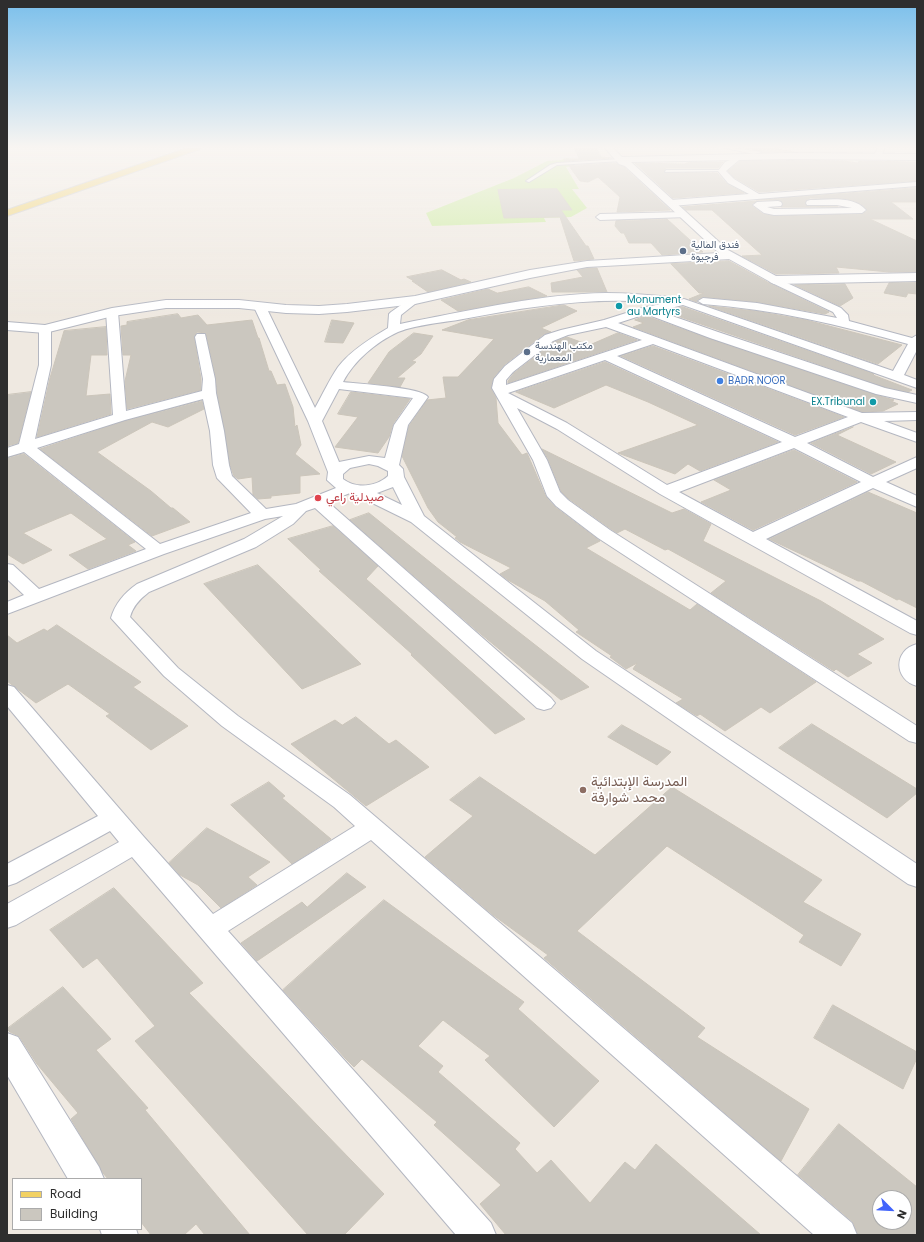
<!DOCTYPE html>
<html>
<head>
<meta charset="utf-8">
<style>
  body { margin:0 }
  #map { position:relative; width:924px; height:1242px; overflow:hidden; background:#efe9e1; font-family:Poppins,sans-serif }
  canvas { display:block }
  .frame { position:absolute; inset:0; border:8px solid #2e2e2e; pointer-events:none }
  .legend { position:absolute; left:12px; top:1178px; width:130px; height:52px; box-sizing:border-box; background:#fff; border:1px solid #ababab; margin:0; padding:5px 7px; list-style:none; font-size:12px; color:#2e2e2e }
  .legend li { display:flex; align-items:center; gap:8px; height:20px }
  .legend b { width:20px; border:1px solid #ababab }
  .north { position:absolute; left:872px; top:1190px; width:40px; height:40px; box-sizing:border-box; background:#fff; border:1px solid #ababab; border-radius:50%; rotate:114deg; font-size:11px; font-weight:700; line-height:16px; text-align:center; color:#2e2e2e }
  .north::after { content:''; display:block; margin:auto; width:14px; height:18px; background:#4264fb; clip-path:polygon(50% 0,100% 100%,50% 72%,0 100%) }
</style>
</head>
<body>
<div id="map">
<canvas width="924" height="1242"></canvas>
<div class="frame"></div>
<ul class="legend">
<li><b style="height:5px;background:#f2d163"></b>Road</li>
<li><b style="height:11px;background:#cbc7bf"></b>Building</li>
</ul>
<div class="north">N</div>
</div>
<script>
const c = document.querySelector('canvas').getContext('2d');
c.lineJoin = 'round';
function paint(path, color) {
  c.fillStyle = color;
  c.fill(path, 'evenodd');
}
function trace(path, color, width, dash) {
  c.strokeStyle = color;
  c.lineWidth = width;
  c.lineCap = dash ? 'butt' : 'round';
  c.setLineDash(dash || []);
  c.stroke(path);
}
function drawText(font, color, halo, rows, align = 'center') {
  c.font = font + ' Poppins,Vazirmatn,sans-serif';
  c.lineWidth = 3.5;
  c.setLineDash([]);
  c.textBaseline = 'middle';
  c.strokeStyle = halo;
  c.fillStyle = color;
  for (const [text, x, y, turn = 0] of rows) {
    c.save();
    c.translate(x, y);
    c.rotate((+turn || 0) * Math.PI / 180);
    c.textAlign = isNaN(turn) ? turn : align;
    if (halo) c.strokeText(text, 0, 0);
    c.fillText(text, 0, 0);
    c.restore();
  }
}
const pitch = new Path2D(`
  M569,158l1,4 5,4 -9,1 13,22h-7l15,19 -16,9 -27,1 2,4 -114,4 -6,-13 88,-35 33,-17 15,-1 1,-1z`);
const building = new Path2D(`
  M574,147h22l5,10 11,1 -47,3 -1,-2h15z
  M751,147h16l27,5h-31l-1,-1 -17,-3z
  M790,160l54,1 14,2 1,-2 58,1v19l-158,11 -24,-14 -7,-7 12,-10z
  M690,162h33l-5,6h-52l-2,4 53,1 10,11 17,9 -71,5 -38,-35 49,1z
  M616,163l8,4 46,43 -53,2 3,-15 -22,-20 -10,5 -8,-1 -11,-15z
  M917,188v14h-26l22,17h-43l47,22v31h-28l-53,-5 3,6 -63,1 -34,-18 20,-1 -50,-45h-26l-4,-3 75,-6 -5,3v2l11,8 11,2 88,-2 5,-3v-2l-6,-5 -14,-5 -37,-1 -5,4 2,4 31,1h-57l2,-4 -5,-3h-21z
  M557,189l15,21h-11l25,36h2l6,13 -20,2 -14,-44 -56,1 -6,-28z
  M667,219l36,33 -41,3 -11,-12h-22l-5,-10h-3l-6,-7 1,-5z
  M729,261l40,22 60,29 -4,2 -68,-12 -54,-5 -6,3v2l-8,-3 15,-6h-5l-28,-29z
  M587,268h10l10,24h-55l-1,-9 32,-6 -6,-7z
  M442,270l19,10 3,-1 7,3 -43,10 -16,-11h2l-7,-4z
  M917,282v12l-9,-1 -2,4 -22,-4 5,-10z
  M845,284l8,14 -13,8 -45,-21z
  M529,287l18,9 -89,15 -17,-11 47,-11 9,4z
  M564,305l13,6 -36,17 10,4 -7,2 -40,31 -11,13 -2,10 5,10 2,25 24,32 5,-2 19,44 9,10 45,34 -14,7 104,62 7,-6 119,78 -46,31 -9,-6 -36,24 -25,-17 -3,2 -21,-13 7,-4 -50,-30 4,-6 -11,6 -16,-12 2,-1 -36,-24 3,-2 -34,-29 -37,-21 -8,-6 11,-6 -51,-26 -5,-4 2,-1 -19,-15 -10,-14 -26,-52 7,-30 18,-26 19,-2 -3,-21h15l36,-38 -52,-9 26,-10z
  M709,306l46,5 51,9 96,25 -24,19z
  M683,307l191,67 -1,1 39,15 -4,2 -23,-5 -222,-76z
  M178,314l3,4 17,-3 9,10 45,-5 6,18h1l10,33h2l6,14 8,-1 8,23 2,20 2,-2 4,20 -6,9 25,20 -20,2v17l-29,3v2l-13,1 -5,-4 -1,-18 -14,2 -4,-3 -4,-11 -13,-72 -1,-14 -10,-46 -9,-1 -3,5 7,42v11l-74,19 -2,-28 6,-26h-8l-2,-29 6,-1v-3z
  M646,316l64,23 166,56 18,5 -3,1 7,3 -15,7 -21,1 -229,-85 11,-4 -9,-3z
  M332,320l22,3 -11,20 -18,-1z
  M106,327l1,28h-16l-5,41 24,-2 1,20 -74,23 13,-59 14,-47z
  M414,333l19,3 -12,18 -9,7 4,1 -19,16h8l-5,9 -32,-4 21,-31z
  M618,333l19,7 -129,43v-2l6,-8 40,-31 13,-5 22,8z
  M653,346l191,71 -49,18 -174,-79z
  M605,362l173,80 -78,29 -12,-7 -13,10 -57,-21 80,-28 -50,-23 -42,-17 -52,23 -38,-16z
  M31,392l-13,51 -11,3v-51z
  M351,392l59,7 -17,25 -4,13 -11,16 -43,-6 23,-30 -20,-3z
  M202,401l2,8 -36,18 -16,-5 -55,30 54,39 20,17h2l17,14 -38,14 -112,-87 85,-28z
  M853,427l-16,8 59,27 -25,12 -60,-31z
  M542,449l130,64 12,-4 27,15 -8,17 118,60 63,38 -27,15 15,9 -24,14 -12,-8 -2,2 -123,-78 15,-12 -58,-32 -3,1 -40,-21 -8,4 -6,-4 -42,-30 -8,-8 -13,-32z
  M794,450l63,32 -104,48 -52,-28 30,-12 -17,-10z
  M24,454l111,88 -7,3 8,6 -48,18 -19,-14 38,-16 -36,-26 -48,20 29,17 -29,14 -16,-10v-96z
  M868,492l49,21v95l-18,-9 -2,1 -36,-19h-3l-89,-42z
  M369,513l87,70 133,104 -28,13 -85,-70 -126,-110z
  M333,526l45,40 -12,13 159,140 -30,15 -84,-79 1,-1 -93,-83 2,-1 -33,-31z
  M258,565l103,99 -59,25 -98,-105z
  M57,625l84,57 -8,5 55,39 -37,24 -45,-34 4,-2 -42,-30 -32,19 -29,-22v-46l10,8 27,-14 3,2z
  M356,717l33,27 7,-4 33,27 -63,39 -75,-62 44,-24 7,5z
  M812,724l105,65v4l-30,25 -108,-70z
  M622,725l49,27 -14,13 -49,-28z
  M480,777l115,78 77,-68 150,93 -19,22 58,32 -20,32 -42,-24 5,-7 -137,-89 -90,85 128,97 -8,9 112,72 -28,52 -237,-203 4,-3 -55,-40 -68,-58 48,-41 -23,-16z
  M269,782l16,14 -3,2 49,41 -39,25 -61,-59z
  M207,828l63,34 -22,15 9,8 -36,23 -23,-23 -18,-10 -11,-12z
  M347,873l19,14 -109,74 -16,-18 61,-41 5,5z
  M114,888l89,95 -14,10 195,201 -40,41h-36l-173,-194 20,-15 -58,-68 -14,10 -33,-38z
  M384,900l140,102 -6,7 81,72 -45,46 -69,-67 5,-4 -47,-36 -25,26 25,20 -5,6 82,71 -5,6 22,24 14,-13 39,43 35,-41 10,8 21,-26 105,91h-255l-26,-31 21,-19 -67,-60 3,-3 -75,-63 -8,8 -9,-9 -62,-68z
  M63,987l48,52 -15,11 52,58 -3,2 105,125h-45l-9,-11 -12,11h-33l-10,-13v-43h-33l-5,-6 -32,-54 7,-6 -41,-49 -18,-28 -9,-4 -3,-3z
  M833,1005l84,47v6l-14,31 -89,-51z
  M839,1124l78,63v48h-59l-5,-13 -55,-47zM880,1198h24v24h-24z`);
const lane = new Path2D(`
  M720,147h6l36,5 -8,2z
  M621,159l1,2 -65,4 -28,17 -3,-1 24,-16 7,-2z
  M666,170h56l2,1 -59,1z`);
const street = new Path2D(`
  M878,147h7l-4,10 -4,2 -4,-2z
  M735,158l4,2 -13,11 8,8 25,15 158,-12v4l-246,20 -4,-3 4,-3 78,-6 -21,-11 -10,-12 7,-9z
  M810,200c18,0 43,-5 56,10l-4,3 -88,2 -10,-2 -11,-8 4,-3 21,-1 3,1 1,2 -1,2 -14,1 7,2 78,-1 -15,-3h-30l-1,-2 1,-2z
  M684,212l4,3 -1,2 -87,3 -4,-3 4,-3z
  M774,277l67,31 7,7 1,6 63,17 5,-3v15l-13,25 13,5v8l-234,-83 -25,6 60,21 167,56 32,7v8l-41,-9 -166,-56 -64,-24 -28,9 244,90 55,-1v8l-33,1 33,12v9l-56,-20 -54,21 66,34 44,-20v11l-31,14 31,14v11l-44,-19 -107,51 151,82v14l-7,-2 -250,-139 -103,-65 -40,-21 30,52 13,32 8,8 42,30 307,196v17l-8,-2 -311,-203 -42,-32 -9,-10 -14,-36 -41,-72 2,-9 11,-13 40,-31 16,-5 43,-10 38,-12 23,-5c-69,-7 -135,3 -202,16 -21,4 -45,5 -65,13 -22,10 -44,29 -55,50 15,2 78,5 85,15l-20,28 -9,40 4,4 1,8 20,39 172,135 321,213v23l-9,-3 -326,-225 -171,-137 -57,-28 -4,-1 -22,9 223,196 4,5 -4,5 -7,2 -7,-2 -222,-200 -9,3 -13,13 -37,23 -107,45c-9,7 -16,14 -19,25l48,51 60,48 112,79 502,428 5,12h-43l-443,-395 -143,91 263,292 5,12h-40l-324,-378 -116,68 -9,3v-24l112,-62 -9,-11 -94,52 -9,3v-22l91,-48 -91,-110v-21l7,2 130,150 69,77 142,-88 -21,-19 -112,-81 -58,-50 -53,-58c4,-14 13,-25 26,-34l107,-45 39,-23 -18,3 -101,35 -157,60v-12l17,-7 -17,-16v-15l6,1 26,24 107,-40 -122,-97 -17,5v-9l12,-4 20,-79v-36l2,-2h8l2,2v36l-16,74 78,-24 -7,-103 2,-2h8l2,2 8,99 76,-20 1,-12 -8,-42 2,-3h8l10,45 1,14 8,38 5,34 3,11 34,33 30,-5 40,-16 -9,-8 1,-8 -20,-51 -54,-114 2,-2h8l2,2 49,101c8,-14 14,-28 23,-41 12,-16 33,-29 50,-39l1,-14 2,-2 20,-14 4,-1 5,3 -19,15 -1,9 14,-3c63,-12 128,-27 192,-28 22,0 43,2 64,4l4,1 1,3 9,-2 209,72 15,-27c-68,-19 -135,-35 -205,-40l-5,-3 5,-3 54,5 80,15 -4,-6 -63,-30 -1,-2zM606,327l36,13 -136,45v-5l7,-8 40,-31 15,-6zM653,344l195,73 -53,20 -178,-81zM605,360l177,82 -115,43 -100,-62 -59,-30zM339,389l74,9 -19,27 -9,33 -16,-2 -30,6 -17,-41zM203,399l7,32 3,34 4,13 34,35 -91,31 -123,-96 88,-28zM794,448l67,34 -108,50 -74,-40zM369,464l9,2 10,5v5c-12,11 -32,13 -45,3v-5l7,-6zM393,487l9,18 -25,-12z
  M917,644v42c-23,-6 -24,-36 0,-42z
  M7,1033l11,4 81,130 5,12h-36l-61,-104z
  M100,1229h36l2,6h-36z`);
const secondary = new Path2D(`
  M604,147h8l10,10 168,-4 127,1v6l-127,-1 -159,3 97,88 48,26 141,-3v8l-143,3 -45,-25 -142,8 -57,11 -115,26 -68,8 -28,2 -33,-1 -47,-5h-73l-53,8 -68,17 -38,-3v-8l38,3 67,-17 54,-8h73l47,5 33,1 28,-2 68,-8 115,-26 57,-9 132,-8 -94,-87 -6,-2z`);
const primary = new Path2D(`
  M190,147h11l-1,2 -193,67v-6z`);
const markers = [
  [683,251,4,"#5c6f8a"],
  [619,306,4,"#0f9aa8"],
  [527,352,4,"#5c6f8a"],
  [720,381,4,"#3f7fe0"],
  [873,402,4,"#0f9aa8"],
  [318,498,4,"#e0444e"],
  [583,790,4,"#8d6e63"]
];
const farServicenames = [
  ["فندق المالية",691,245],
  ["فرجيوة",691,257],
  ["مكتب الهندسة",535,346],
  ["المعمارية",535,358]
];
const farCulturenames = [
  ["Monument",627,300],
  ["au Martyrs",627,312],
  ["EX.Tribunal",865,402,"right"]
];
const farShopnames = [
  ["BADR NOOR",728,381]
];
const healthNames = [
  ["صيدلية راعي",326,498]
];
const nearEducationnames = [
  ["المدرسة الإبتدائية",591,782],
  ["محمد شوارفة",591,798]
];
paint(pitch, '#c9ec9a');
paint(building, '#cbc7bf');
trace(building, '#cbc5ba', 1);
trace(lane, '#b4b7c1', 2);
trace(street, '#b4b7c1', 2);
trace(secondary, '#b4b7c1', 2);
trace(primary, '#c9c9c9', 2);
paint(lane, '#fff');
paint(street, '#fff');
paint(secondary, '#fff');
paint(primary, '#f2d163');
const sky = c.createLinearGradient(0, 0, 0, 320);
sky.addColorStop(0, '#7abfeb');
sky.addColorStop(0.46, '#f8f5f2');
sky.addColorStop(1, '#f8f5f200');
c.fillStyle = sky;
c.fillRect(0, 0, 924, 320);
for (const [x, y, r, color] of markers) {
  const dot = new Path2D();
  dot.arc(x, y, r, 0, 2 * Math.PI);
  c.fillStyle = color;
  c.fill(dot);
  trace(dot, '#fff', 1.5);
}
drawText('10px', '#4e5e75', '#fff', farServicenames, 'left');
drawText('10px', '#0d838f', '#fff', farCulturenames, 'left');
drawText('10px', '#366cbe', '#fff', farShopnames, 'left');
drawText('12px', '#be3a42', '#fff', healthNames, 'left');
drawText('14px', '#785e54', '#fff', nearEducationnames, 'left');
</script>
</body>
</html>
